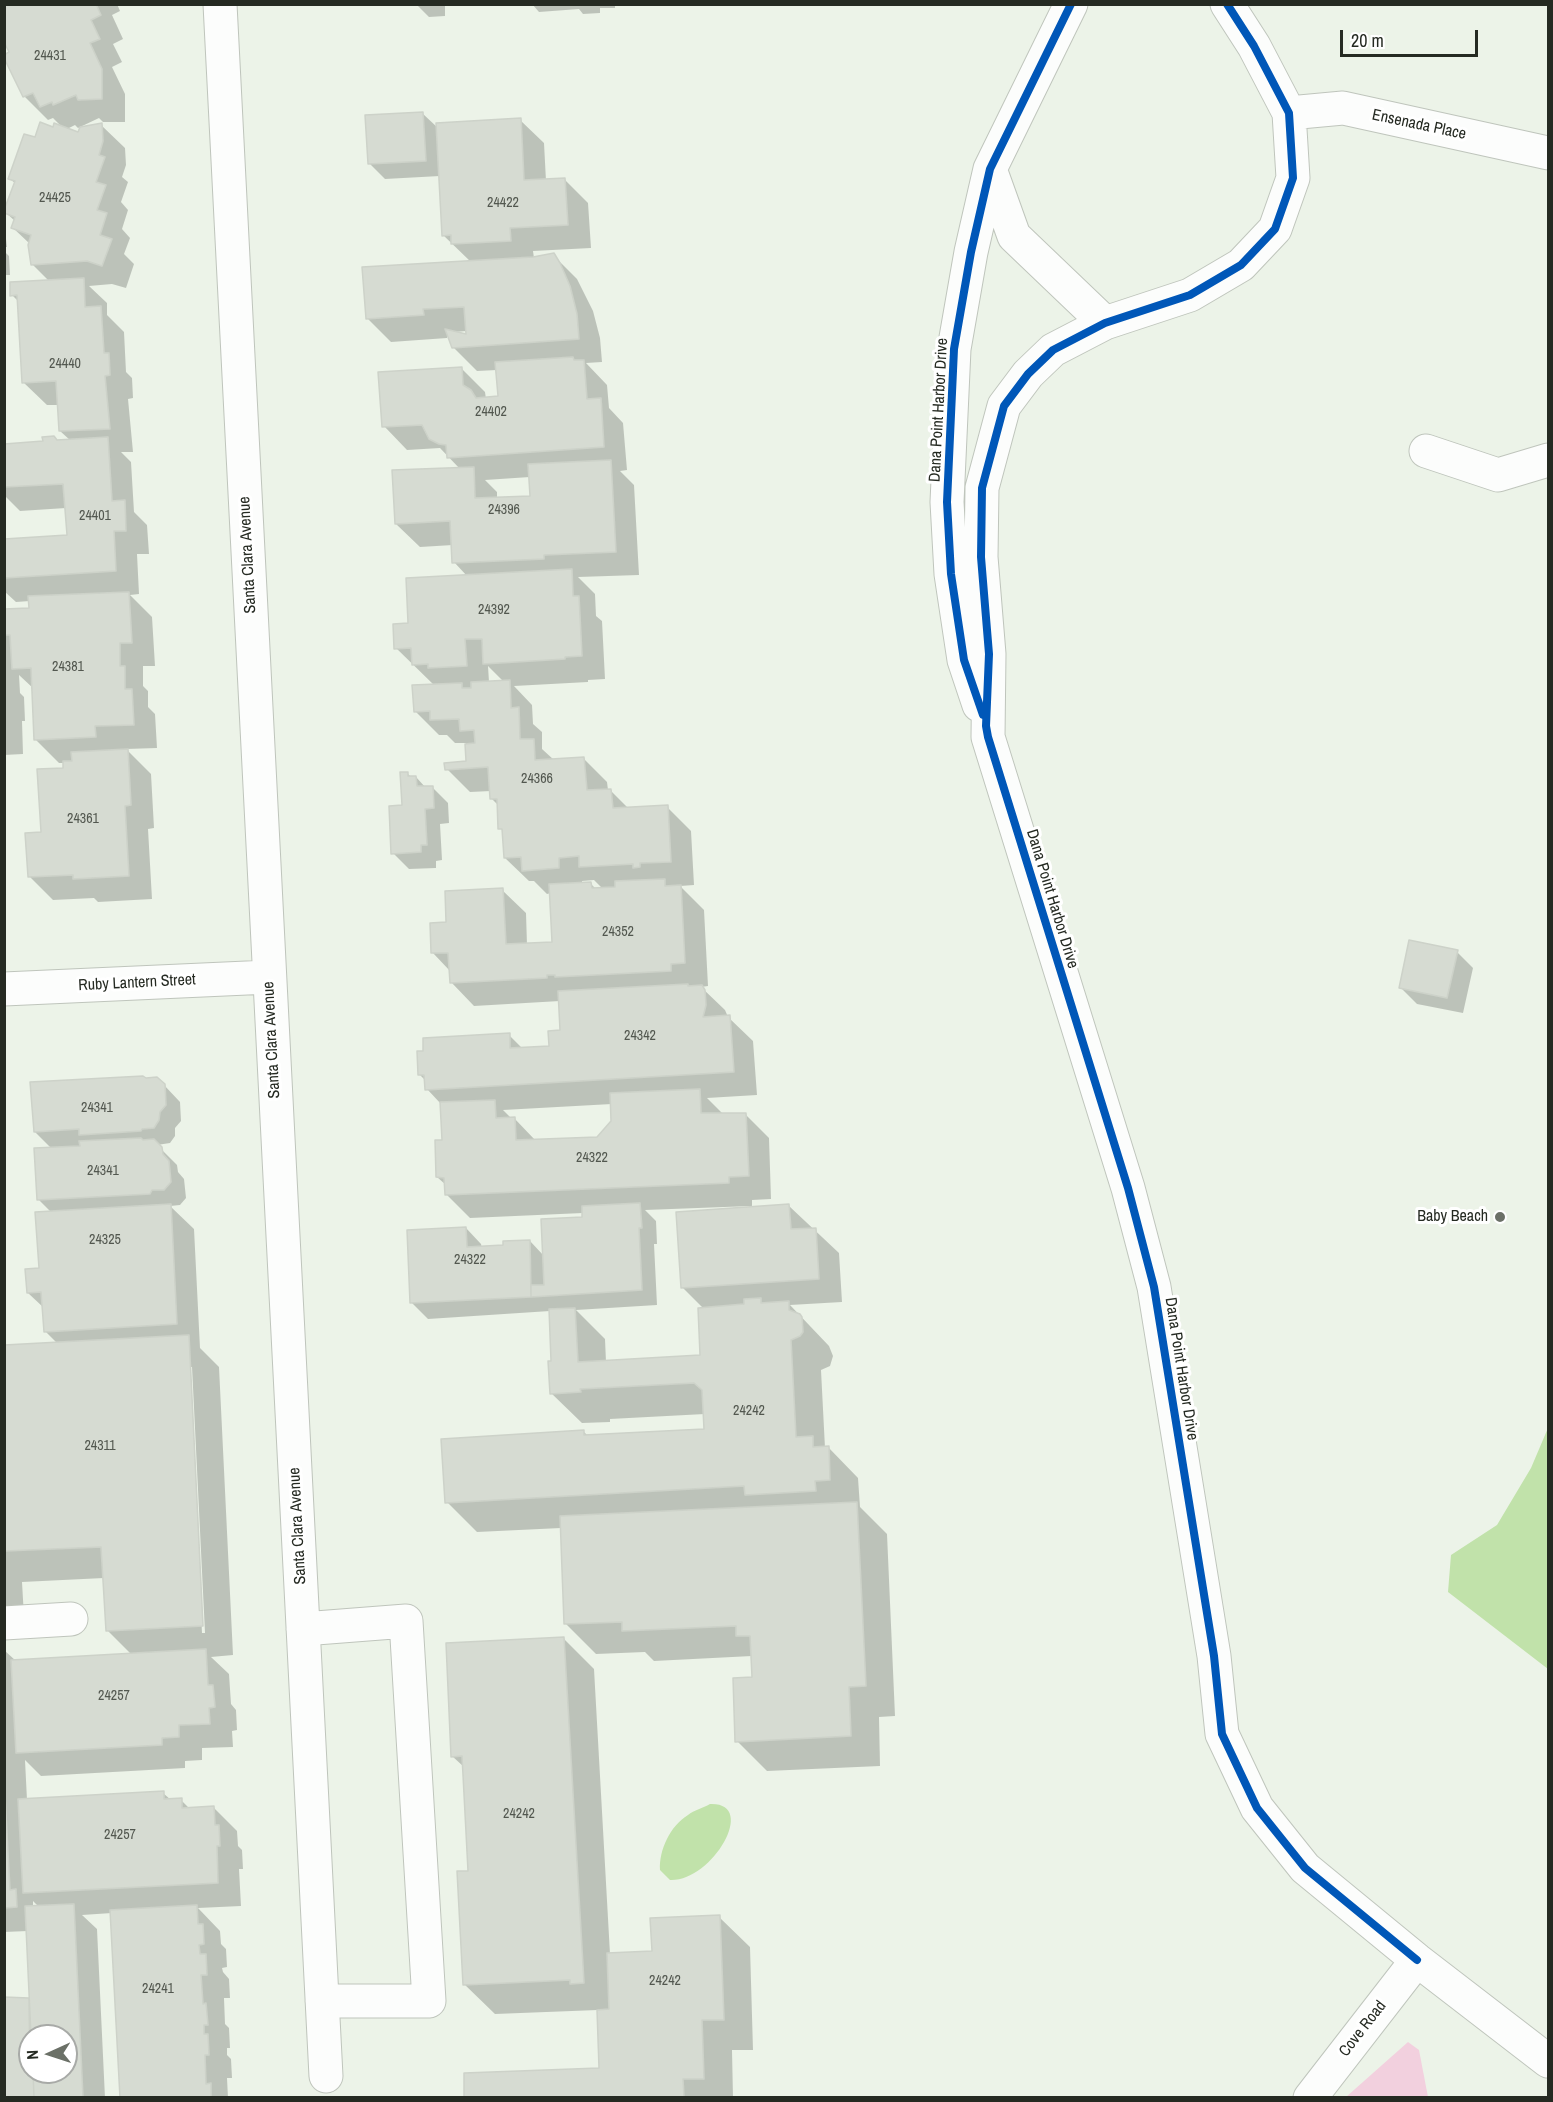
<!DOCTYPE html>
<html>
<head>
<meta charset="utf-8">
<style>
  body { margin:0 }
  #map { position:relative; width:1553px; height:2102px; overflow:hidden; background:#ecf3e8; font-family:"Archivo Narrow",sans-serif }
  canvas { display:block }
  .frame { position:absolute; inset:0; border:6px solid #252a22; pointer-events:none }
  .north { position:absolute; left:18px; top:2024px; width:60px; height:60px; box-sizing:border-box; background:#fff; border:2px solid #a8aaa7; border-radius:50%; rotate:267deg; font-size:16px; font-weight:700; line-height:24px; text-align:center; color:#252a22 }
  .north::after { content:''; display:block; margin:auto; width:21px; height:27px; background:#6b7067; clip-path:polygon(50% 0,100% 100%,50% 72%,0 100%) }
  .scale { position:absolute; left:1340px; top:30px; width:138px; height:27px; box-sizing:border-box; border:3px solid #252a22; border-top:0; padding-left:8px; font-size:18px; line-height:21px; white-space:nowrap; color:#252a22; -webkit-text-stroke:4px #fff; paint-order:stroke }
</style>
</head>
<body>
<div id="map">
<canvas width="1553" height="2102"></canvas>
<div class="frame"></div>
<div class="north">N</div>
<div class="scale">20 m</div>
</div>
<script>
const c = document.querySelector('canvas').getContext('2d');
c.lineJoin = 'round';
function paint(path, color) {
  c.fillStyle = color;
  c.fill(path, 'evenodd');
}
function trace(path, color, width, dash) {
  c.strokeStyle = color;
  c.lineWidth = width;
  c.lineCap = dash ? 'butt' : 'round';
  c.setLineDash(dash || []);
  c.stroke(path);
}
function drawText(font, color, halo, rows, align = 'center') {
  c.font = font + ' "Archivo Narrow",sans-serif';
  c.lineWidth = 6;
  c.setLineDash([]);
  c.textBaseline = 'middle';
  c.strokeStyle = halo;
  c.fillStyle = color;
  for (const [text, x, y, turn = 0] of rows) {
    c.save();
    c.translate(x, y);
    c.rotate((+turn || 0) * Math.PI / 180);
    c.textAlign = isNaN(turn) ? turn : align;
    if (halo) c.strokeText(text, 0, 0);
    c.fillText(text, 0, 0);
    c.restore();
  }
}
const green = new Path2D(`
  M1408,2042l11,8 9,47h-82z`);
const water = new Path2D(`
  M1548,1428v241l-100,-77 3,-37 46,-30 34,-57z
  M710,1804c49,-2 2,78 -40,76l-10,-10c-1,-20 10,-44 28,-55 6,-5 15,-7 22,-11z`);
const shadow = new Path2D(`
  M4,4h113l3,7 -8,4 11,24 -10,5 9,18 -10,5 13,27v28h-22l-4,-4 -21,10 -3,-3 -8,4 12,5 22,-9 24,23 1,17 -4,12 6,5 -7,20 7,8 -6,19 8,9 -6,16 10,10 -8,24 -14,-4 -23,2 18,17v12l17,17 2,40 6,6 1,20 -5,1 5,53h-12l10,10 3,50 13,13 2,29h-12l2,40 -9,1 22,22 3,49h-12v20l5,5v16l7,7 2,34 -31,1 25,25 3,54 -6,1 4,70 -54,3 -4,-4 -41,2 -24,-24 36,-107v-6h-6l-23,-23 -2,-51 -15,-14 1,18 4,4 1,24h-3l1,33 -19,1v-144l27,-1 -1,-9 -14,1 -12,-11v-51l64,-4 -2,-28 -46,3 -16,-16v-49l67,-5 -11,-10 -1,-26h-12l-24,-23 -4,-80 -7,-7 37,-14 -17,-17 -2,-20 -18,-17 3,-6 -10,-9 11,-28 -6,-5 26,-40 18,-11h9l-10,-10 -5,2 -24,-24 -13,-43z
  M416,4h29v12l-16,1z
  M532,4h83v4h-15v5l-17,1 -4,-5 -40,3z
  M422,113l16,15 82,-8 24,23 2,38 19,-1 23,23 3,45 -58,3 1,7 19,-3 24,24 16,32 7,27 2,24 -16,1 21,22 2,23 14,15 4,47 -7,1 14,14 5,90 -61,2 17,17 1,22 6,5 3,58 -17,1v2l-74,4 18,19 1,19 9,8v17l12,11 30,-1 23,23 1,8h2l19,19 38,-2 24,24 3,54 -14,1 24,24 4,76 -7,1 24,23 3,7 25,24 4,54 -50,3 16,16h22l24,24 2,61 -19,1v8l37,-2 50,47 3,49 -52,3 39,41 4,10 -3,10 -9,4 4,78 3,-1 30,31 2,29 27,27 8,182 -16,1 1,49 -113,5 -30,-30 16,-63 -1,-22 -98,5 -9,-9 -49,2 -30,-30 -5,-96 -84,4 -30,-30 137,-70 4,4 118,-6 -1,-16 -95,5v3l-28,1 -31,-30 2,-31 -3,-51 -122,8 -16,-16 54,-75 15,16 1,4 23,-1 25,-6 14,15 40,-37 -1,-6 -113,5 -24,-24v-9l-9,-8 6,-36 -2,-37 -14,-15 -1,-8 -6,-6 89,-40 14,14 27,-1 12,-16 -2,-31 -86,5 -23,-24 -1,-11 -17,-18 15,-30 54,-33 24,23 1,32 27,-2 -3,-50 -4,1 -13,-13h-5l-24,-23 -1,-26 -4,-4 -2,-23 -6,-6 -1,-8 -21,1 -23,-23 20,-6 -1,-20h-11l-8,-8h-8l-24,-24 20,-25 -39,-38 14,-23 57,-49 -13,-14 -1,-17 -33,2 -24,-23 64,-55 -20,-21 -33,2 -23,-24 78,-57 23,23 1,7 13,-1 -2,-28 -20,1 -23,-23 -7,-19v9l-56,4 -24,-24 104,-56 -28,-27 -3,-59 -55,3 -16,-16zM467,331l1,5 -14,-4zM530,477l1,20 -34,2v-7l-12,-12zM488,666l15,15 -14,1zM594,880l9,9h-7l-5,-5h-9v-3zM612,1104v17l-14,17 -62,3 -22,-23h-3l-8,-8zM751,1206v2l-69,79 22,22 -2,47 -96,6 -1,-23 -29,-29 81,-5 -3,-61h3l-1,-23 -11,-11z
  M4,223l3,24h-3z
  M4,251l5,5 1,19h-6z
  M407,773l4,4h5l10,11 6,-1 16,16 1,20 -9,1 2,36 -6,1v7l-27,1 -16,-16 10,-46z
  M1457,952l16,16 -10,45 -46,-9 -16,-16z
  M164,1085l16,17 1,19 -6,7v8l-5,7 -13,2 20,20 1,7 6,7 2,19 -6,7 -10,1 24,23 6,119 19,19 14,288 -22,2 18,17 2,30 5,6 1,20 -5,1 1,16 -31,1v12l-17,1v7l-144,8 -16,-16 2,40 136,-7 8,7h10l9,9 24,-1 23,23 1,15 4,4 1,19h-4l2,37 -43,2 22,23 1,13 5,5 1,18 -5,1 1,4 6,7 1,19h-6l1,26 4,4 1,20h-3v7l4,4 1,19h-5l1,20h-107l-9,-185 -30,2 15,14 8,169h-101l7,-98 20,-1 -3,-68 -24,1v-282l12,11 116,-6 -25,-25 -3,-52 -82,4 3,52 -21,1v-289l54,-2 -13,-13 -1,-23 -16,-15 13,-23 10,-58 -12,-12 13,-51 -17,-17zM189,1367h3l13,266h-3zM33,1901l6,6h-6zM30,2036h36v36h-36z
  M564,1639l30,30 16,285 44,-2 65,-35 31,30 3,103h-21l1,48h-267l135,-28 -3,-60 -103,4 -31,-30 5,-112 -5,-105 -12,-11z`);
const building = new Path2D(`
  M4,4h92l5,11 -10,5 9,19 -10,4 12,26v30l-24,1 -2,-5 -23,10 -1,-3 -12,5 -7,-14 -10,4 -19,-39v-3l5,-3 -5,-10z
  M423,112l3,49 -58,3 -3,-49z
  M521,118l3,62 41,-2 3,47 -58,3 1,13 -60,3v-9l-9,1 -6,-113z
  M40,122l13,5 1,-4 24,9 2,-5 22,-4 1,18 -4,14 6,2 -9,25 10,3 -9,25 10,3 -7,22 12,4 -10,27 -15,-5 -56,4 -3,-20 3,-10 -20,-7 4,-11 -11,-4v-3l11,-29 -7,-2 16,-45 11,3z
  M554,253l6,10 10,23 7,28 2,25 -127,9 -7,-19 21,5 -2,-27 -41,2 1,6 -58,4 -4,-52 171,-10z
  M84,278l1,29 16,-1 3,47h5l1,22 -5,1 5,53 -51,2 -3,-50 -34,2 -5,-88 -7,1v-14z
  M573,357l1,3h10l3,39 14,-1 3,49 -157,11 -1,-13 -7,-1 -10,-5 -7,-14 -40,2 -4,-55 84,-5 1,18 8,5 5,8 22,-2 -3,-34z
  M54,436l3,4 51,-3 4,64 13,-1 1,31h-12l2,40 -112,7v-39l63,-4 -4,-51 -59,3v-43l39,-3 -1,-4z
  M611,460l5,92 -72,3v4l-92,4 -2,-42 -55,3 -3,-54 82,-3 1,31 55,-2 -2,-32z
  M572,569l1,27h6l3,60 -17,1v2l-82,5 -1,-25h-17l2,27 -39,2v-4l-16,1 -1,-17 -17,1 -1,-25 15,-1 -2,-45z
  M129,592l3,51h-12v23h5v23h7l2,36 -39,1 1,11 -62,3 -3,-72 -19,1 -2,-34h-6v-26l25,-1 -1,-12z
  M510,680l1,28 8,-1 1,32h14l1,21 49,-3 3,33 24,-1 2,19 55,-3 3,57 -31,1v4l-7,1v-4l-54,3v-11l-20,2v10l-37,3 -1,-14 -17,1 -2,-29h-4l-1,-30h-7l-2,-32 -43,3 -1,-7 22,-2 -1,-17 10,-1 -1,-13 -14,1 -1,-12 -29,1v-9l-16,1 -2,-27 50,-2v5h9v-6z
  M128,749l3,56 -6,1 4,70 -56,3v-4l-45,2 -3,-44 16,-1 -4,-63 26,-1v-7h9l-1,-9z
  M400,772h8v4h8l1,10h16l1,22 -9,1 2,36h-6v7l-30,2 -2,-48 13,-1z
  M665,879v7l16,-1 4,78 -14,1v7l-116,6v-2h-8v3l-97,5 -2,-30h-17l-1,-30 16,-1 -1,-31 58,-3 3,56 46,-2 -3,-58 42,-2 1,6 23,-1v-6z
  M1409,940l49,10 -11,48 -48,-10z
  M688,984v2l14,-1 3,5 1,15 -3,12 27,-2 4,57 -309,18 -1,-15h-6l-1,-24h6v-13l87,-5v15l39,-2 -1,-15 12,-1 -2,-39z
  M143,1076l3,2 11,-1 8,7 1,21 -6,7 -1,8 -5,8 -12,1 -1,2 -62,4v-6l-45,3 -4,-50z
  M700,1089l1,24h45l3,63 -20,1v6l-284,12 -1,-17 -8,-1 -1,-37h7l-2,-38 55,-2 1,18 19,-1 1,23 81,-3 14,-16 -1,-28z
  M141,1138l2,2 11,-1 8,8 1,7 6,7 2,21 -7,8h-12l-2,4 -113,6 -3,-52 46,-2 -1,-5z
  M640,1203l2,25h-3l3,62 -111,7v-12h13l-3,-66 41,-2v-11z
  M171,1204l6,120 -133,8 -3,-40 -14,1 -2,-24 14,-1 -4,-56z
  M789,1204l2,25 25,-1 3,51 -138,9 -5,-76z
  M466,1227l1,20 36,-2v-4l27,-1 1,57 -121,6 -3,-73z
  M761,1298v5l28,-2v9l11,4 2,3 1,15 -3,4 -9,4 5,97 17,-1v11l16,-1 1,34 -15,1 1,10 -71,4 -1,-9 -299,17 -4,-64 143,-9v5l120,-6 -2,-39 -8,-7 -114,6 1,3 -31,2 -2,-33h3l-2,-52 26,-1 3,54 122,-7 -2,-47 46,-4v-5z
  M189,1335l14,291 -97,5 -5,-84 -97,4v-206z
  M857,1502l9,184 -17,1 2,49 -116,6 -2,-64 19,-1 -2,-41h-14v-10l-114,5v-9l-58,2 -4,-108z
  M564,1637l20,346 -14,1v-4l-107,5 -6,-114h11l-6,-115 -11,1 -5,-114z
  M206,1649l2,36h5l2,22 -6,1 1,16 -31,1v12l-17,1v7l-146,8 -5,-93z
  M4,1778l6,112 6,-1 1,18 -13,1z
  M164,1791v8l18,-1v10l32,-2 1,19h4l1,21h-3l1,37 -195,10 -5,-94z
  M74,1904l9,194h-49l-1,-26h33v-36h-35l-6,-130z
  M197,1905l1,19h5l1,20 -5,1 1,9h6l1,21h-6l2,29 3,-1 2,22h-4v9h4l1,21h-4l1,29 5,-1v15h-91l-10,-188z
  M720,1915l4,105h-22l2,59h-21l1,19h-220v-25l135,-5 -2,-58 12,-1 -2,-56 45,-2 -2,-33z
  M4,1997l25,1 1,74h3l1,26h-30z`);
const minor = new Path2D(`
  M220,4l106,2072
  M1227,4l27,42 35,67 4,65 -18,51 -34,36 -51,30 -85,28 -52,27 -25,24 -24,32 -22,82 -1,69 8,97 -1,83 140,451 26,99 60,369 8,78 35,74 48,60 112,92 131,101
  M1289,113l54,-5 205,45
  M990,169l24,67 91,87
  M1426,451l72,24 50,-15
  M979,705l-15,-45 -13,-86 -4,-72 7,-153 17,-97 19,-83 81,-165
  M4,989l265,-12
  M4,1623l67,-4
  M303,1629l103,-8 23,380h-107
  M1310,2098l107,-138`);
const cycleway = new Path2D(`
  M1227,4l27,42 35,67 4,65 -18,51 -34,36 -51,30 -85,28 -52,27 -25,24 -24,32 -22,82 -1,69 8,97 -3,72 2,11 140,451 26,99 60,369 8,78 35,74 48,60 112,92
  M983,715l-19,-55 -13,-86 -4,-72 7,-153 17,-97 19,-83 81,-165`);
const markers = [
  [1500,1217,6,"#6b7067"]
];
const numberNames = [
  ["24431",50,56],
  ["24425",55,198],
  ["24422",503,203],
  ["24440",65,364],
  ["24402",491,412],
  ["24396",504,510],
  ["24401",95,516],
  ["24392",494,610],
  ["24381",68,667],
  ["24366",537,779],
  ["24361",83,819],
  ["24352",618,932],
  ["24342",640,1036],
  ["24341",97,1108],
  ["24322",592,1158],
  ["24341",103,1171],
  ["24325",105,1240],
  ["24322",470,1260],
  ["24242",749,1411],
  ["24311",100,1446],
  ["24257",114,1696],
  ["24242",519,1814],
  ["24257",120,1835],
  ["24242",665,1981],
  ["24241",158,1989]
];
const streetNames = [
  ["Ensenada Place",1419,125,12],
  ["Dana Point Harbor Drive",939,410,-87],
  ["Santa Clara Avenue",248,555,-93],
  ["Dana Point Harbor Drive",1052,899,73],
  ["Ruby Lantern Street",137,983,-3],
  ["Santa Clara Avenue",272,1040,-93],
  ["Dana Point Harbor Drive",1181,1369,81],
  ["Santa Clara Avenue",298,1526,-93],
  ["Cove Road",1363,2029,-52]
];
const poiNames = [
  ["Baby Beach",1488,1217]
];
paint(green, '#f2d0de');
paint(water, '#c1e2aa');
paint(shadow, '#0003');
paint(building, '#d6dbd2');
trace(building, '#cdd2c9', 1.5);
trace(minor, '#bfc5bc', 35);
trace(minor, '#fcfdfc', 33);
trace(cycleway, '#0057b8', 8);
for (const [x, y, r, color] of markers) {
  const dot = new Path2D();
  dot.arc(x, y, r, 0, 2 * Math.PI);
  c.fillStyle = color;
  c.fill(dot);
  trace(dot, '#fff', 2);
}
drawText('14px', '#52574f', null, numberNames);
drawText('16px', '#252a22', '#fff', streetNames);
drawText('16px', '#252a22', '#fff', poiNames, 'right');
</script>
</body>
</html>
